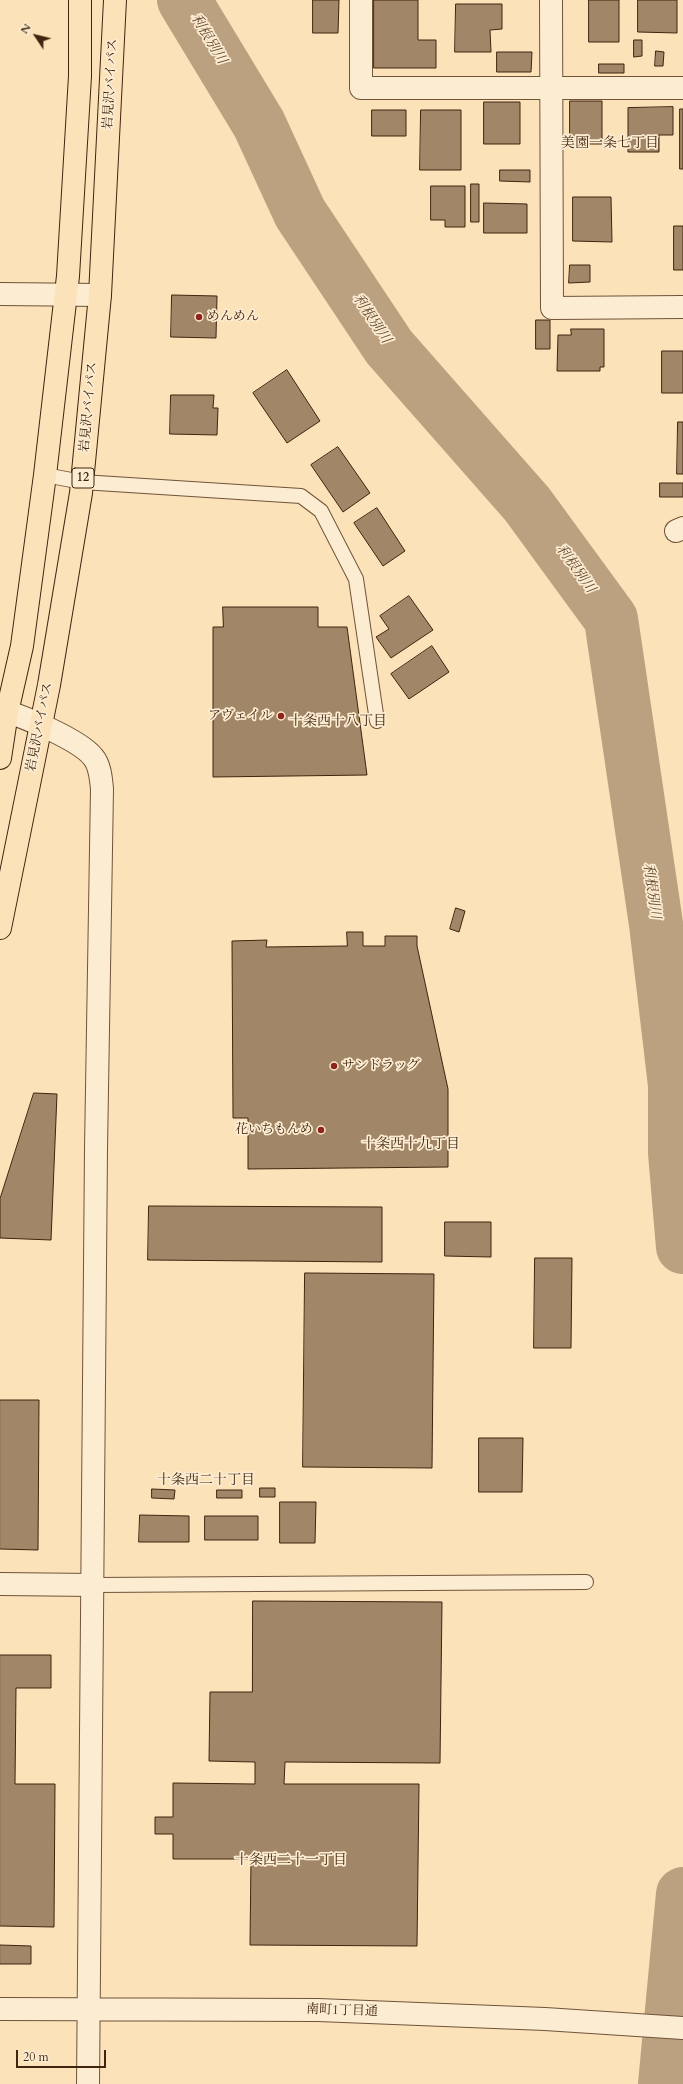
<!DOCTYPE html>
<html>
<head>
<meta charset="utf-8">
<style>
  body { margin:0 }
  #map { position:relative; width:683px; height:2084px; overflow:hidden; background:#fbe2b9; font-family:Cardo,serif }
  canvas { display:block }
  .north { position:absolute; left:16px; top:16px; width:40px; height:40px; -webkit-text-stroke:3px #fcecd2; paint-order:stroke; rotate:305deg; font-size:11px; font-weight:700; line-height:16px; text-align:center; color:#40240e }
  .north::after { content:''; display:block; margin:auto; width:14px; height:18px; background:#40240e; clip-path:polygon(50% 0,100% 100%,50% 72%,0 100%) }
  .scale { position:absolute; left:16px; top:2050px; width:90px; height:18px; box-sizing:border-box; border:2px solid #40240e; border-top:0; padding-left:5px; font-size:12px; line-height:14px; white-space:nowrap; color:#40240e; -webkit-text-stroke:3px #fcecd2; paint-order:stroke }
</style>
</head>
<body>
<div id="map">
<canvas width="683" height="2084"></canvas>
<div class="north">N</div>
<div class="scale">20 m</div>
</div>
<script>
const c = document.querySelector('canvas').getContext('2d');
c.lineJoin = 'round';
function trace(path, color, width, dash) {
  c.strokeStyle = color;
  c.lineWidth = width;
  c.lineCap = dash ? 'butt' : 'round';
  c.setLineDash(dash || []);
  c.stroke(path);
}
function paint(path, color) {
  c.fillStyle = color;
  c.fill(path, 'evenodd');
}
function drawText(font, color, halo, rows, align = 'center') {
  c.font = font + ' Cardo,"Noto Serif JP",serif';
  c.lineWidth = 3.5;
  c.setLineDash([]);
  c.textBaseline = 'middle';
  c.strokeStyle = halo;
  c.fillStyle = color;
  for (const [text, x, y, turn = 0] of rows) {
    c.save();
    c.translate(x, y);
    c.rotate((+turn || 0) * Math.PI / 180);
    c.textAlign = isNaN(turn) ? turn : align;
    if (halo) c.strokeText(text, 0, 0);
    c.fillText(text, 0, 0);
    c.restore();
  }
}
const river = new Path2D(`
  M184,0l75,124 41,89 89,134 138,157 84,115 45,305 19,161v68l8,94
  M665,2084l18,-190`);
const building = new Path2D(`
  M313,0h26l-1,33h-25z
  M374,0h44v40h18v28h-62z
  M589,0h30v42h-30z
  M638,0h39v33l-39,-1z
  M456,4h46v25l-12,1 1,22h-36z
  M634,40h8v16l-8,1z
  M656,51l8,1 -1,14h-8z
  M497,52h35l-1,20h-34z
  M599,64h25v9h-25z
  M570,101h32v43h-32z
  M484,102h36v42h-36z
  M673,107v28h-14v17h-31v-44z
  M680,109h3v60h-3z
  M372,110h34v26h-34z
  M421,110h40v60h-41z
  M500,170h30v12l-30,-1z
  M471,184h8v38h-8z
  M431,186h34v41h-20v-7h-14z
  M573,197h38l1,45 -39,-1z
  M484,203l43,1v29h-43z
  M674,226h9v44h-9z
  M570,265h20v17l-21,1z
  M172,295l45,1 -1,42 -45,-1z
  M536,320h14v29h-14z
  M571,329h33v38h-4v4h-43l1,-36h13z
  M662,351h21v42h-21z
  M287,370l33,51 -33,22 -34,-50z
  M171,395h43l-1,13h5l-1,27 -47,-1z
  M678,422h5v52h-6z
  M338,447l32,46 -27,19 -32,-47z
  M660,483h23v14h-23z
  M377,508l28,43 -22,15 -29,-43z
  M409,596l24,34 -42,28 -15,-21 13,-8 -9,-13z
  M223,607h95v20h29l20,148 -154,2v-150h10z
  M432,646l17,26 -40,27 -18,-25z
  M456,908l9,3 -6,21 -9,-3z
  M347,932h16v14h22v-10h32v10l31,143v78l-200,2v-51h-15l-1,-177 35,-1 -1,7 81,-1z
  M34,1093l23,1 -6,146 -51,-2v-39z
  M149,1206l233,1v55l-234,-2z
  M445,1222h46v35l-46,-1z
  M535,1258h37l-1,90h-37z
  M305,1273l129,1 -2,194 -129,-1z
  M0,1400h39l-1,150 -38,-1z
  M479,1438h44l-1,54h-43z
  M260,1488h15v9h-15z
  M152,1489l23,1 -1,9 -22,-1z
  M217,1490h25v8h-25z
  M280,1502h36l-1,41h-35z
  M140,1515l49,1v26h-50z
  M205,1516h53v24h-53z
  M253,1601l189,1 -2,161 -155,-1 -1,22h135l-2,162 -167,-1 1,-86h-78v-25h-18v-17h18v-34l82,1v-22l-46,-1 1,-69h42z
  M0,1655h51v33h-35l-1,96h40l-1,143 -54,-1z
  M0,1945l31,1v18h-31z`);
const service = new Path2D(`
  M45,475l37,7 219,14 20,15 35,68 21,142
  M94,1585l492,-3`);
const minor = new Path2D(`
  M361,0v88h322
  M551,0l1,308 131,-1
  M0,294l100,1
  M676,531l7,-3
  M0,1584l94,1`);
const tertiary = new Path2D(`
  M0,710c21,5 80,30 93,47 7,8 8,21 9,32l-6,360 -8,935
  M0,2009l318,1 227,9 138,9`);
const trunk = new Path2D(`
  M0,758l7,-46 15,-66 23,-171 23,-199 12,-200v-76
  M0,928l49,-243 32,-192 19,-198 15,-295`);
const markers = [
  [199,317,4,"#8f2418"],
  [281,716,4,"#8f2418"],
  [334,1066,4,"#8f2418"],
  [321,1130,4,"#8f2418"]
];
const shields = [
  [83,478,22]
];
const shieldNames = [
  ["12",83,478]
];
const streetNames = [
  ["岩見沢バイパス",111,84,-87],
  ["岩見沢バイパス",89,407,-85],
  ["岩見沢バイパス",40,727,-79],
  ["南町1丁目通",342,2011,2]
];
const poiNames = [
  ["めんめん",207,317],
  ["アヴェイル",273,716,"right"],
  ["サンドラッグ",342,1066],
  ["花いちもんめ",313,1130,"right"]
];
const waterNames = [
  ["利根別川",208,39,59],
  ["利根別川",371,319,56],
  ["利根別川",575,569,54],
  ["利根別川",651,891,82]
];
const neighbourhoodNames = [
  ["美園一条七丁目",610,144],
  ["十条西十八丁目",338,722],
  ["十条西十九丁目",411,1145],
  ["十条西二十丁目",206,1481],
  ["十条西二十一丁目",291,1861]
];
trace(river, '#bba17f', 54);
paint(building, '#a18767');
trace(building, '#40240e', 1);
trace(service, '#6f5439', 16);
trace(minor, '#6f5439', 24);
trace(tertiary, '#6f5439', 24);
trace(trunk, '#40240e', 24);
trace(service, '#fcecd2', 14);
trace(minor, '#fcecd2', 22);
trace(tertiary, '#fcecd2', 22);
trace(trunk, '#fbe2b9', 22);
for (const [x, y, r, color] of markers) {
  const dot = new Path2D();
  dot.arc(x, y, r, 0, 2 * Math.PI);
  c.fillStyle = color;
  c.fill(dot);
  trace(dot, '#fcecd2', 1.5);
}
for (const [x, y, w] of shields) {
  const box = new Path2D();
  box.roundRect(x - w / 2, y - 10, w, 20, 3);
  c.fillStyle = '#fcecd2';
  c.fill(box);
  trace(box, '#40240e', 1);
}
drawText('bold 12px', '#40240e', null, shieldNames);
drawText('13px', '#40240e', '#fcecd2', streetNames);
drawText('13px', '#40240e', '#fcecd2', poiNames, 'left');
drawText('italic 14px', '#654a30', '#fcecd2', waterNames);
drawText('14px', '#40240e', '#fcecd2', neighbourhoodNames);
</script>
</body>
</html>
